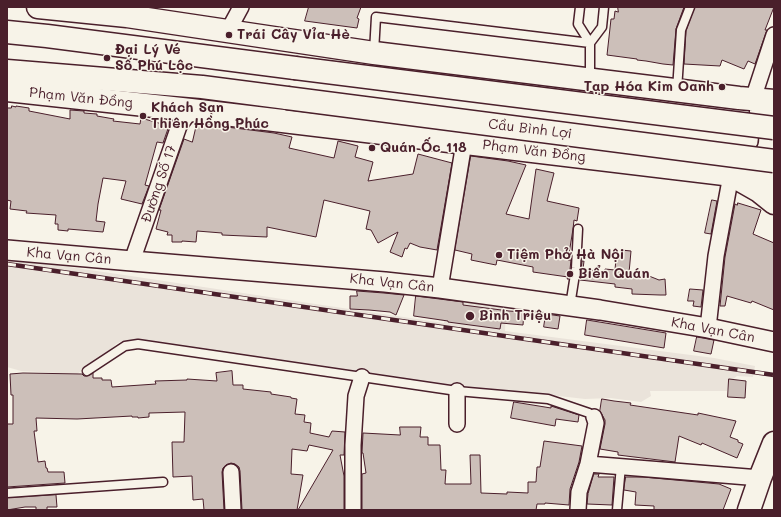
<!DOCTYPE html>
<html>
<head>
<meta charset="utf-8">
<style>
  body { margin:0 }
  #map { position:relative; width:781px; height:517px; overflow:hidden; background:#f7f3e8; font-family:Mali,sans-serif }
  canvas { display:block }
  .frame { position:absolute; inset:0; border:8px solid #4a1f2b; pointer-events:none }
</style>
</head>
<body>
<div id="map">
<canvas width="781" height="517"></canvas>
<div class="frame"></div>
</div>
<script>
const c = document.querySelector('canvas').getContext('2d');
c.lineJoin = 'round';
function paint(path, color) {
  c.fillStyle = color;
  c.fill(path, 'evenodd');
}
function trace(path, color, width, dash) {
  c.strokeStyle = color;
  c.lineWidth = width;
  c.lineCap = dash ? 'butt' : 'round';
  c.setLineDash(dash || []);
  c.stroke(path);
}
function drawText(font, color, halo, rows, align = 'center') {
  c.font = font + ' Mali,sans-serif';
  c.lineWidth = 3;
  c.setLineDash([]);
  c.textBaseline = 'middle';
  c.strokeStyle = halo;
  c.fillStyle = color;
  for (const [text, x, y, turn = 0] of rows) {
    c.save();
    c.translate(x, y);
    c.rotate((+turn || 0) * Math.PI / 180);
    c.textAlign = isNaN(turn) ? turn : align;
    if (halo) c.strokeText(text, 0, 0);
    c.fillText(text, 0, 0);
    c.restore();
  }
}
const built = new Path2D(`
  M7,258l124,18 171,26 142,21v-24l62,9 -1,23 209,27 41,8 -2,11 -16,-1 -5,4 -5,11h-77l1,5 -10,6 -31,-4 -25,1 -35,-4 -86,-8 -255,-37 -74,-10h-11l-8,4 -12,12 -27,18 -56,-3 -14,-4z`);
const building = new Path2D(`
  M309,7h52l-4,11 2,1 -2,9 -52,-7z
  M618,7h66l-8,22 -3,36 -10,-1 -17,-3 -9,-1v-1l-30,-4 4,-36h3l1,-8 3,1z
  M695,7h79l-9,23h2l-12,34 -7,-3 -4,8 -22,-9 -2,6 -36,-2 2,-33z
  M12,106l4,1v-1l13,2v3l41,8v-9l14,1v2l13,1v2l17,3 -1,2 27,3 1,-6 21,6 1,-3 7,2 -7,20 -6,-1 -12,43 4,1 -7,18 -21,-5 5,-18 -23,-3 -5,26 -2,17 9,1 -2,10 -35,-3v2l-10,-1v-6h-3l1,-9 -30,-2 1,-2 -17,-2 1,-8 -4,-1v-92h4z
  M197,124l13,4 1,-3 63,8 18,4 -3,11 45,10 4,-17 20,5 -3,11 18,5 -5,19 45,-7 5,-20 34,9 -15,87 -17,-3 -10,-4 -3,6 -2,-1 -3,9 -12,-5 8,-20 -20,11 -7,-13 -5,-1 4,-18 -46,-11 -8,37 -49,-10v10l-45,-2v-2l-25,-2 -1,11 -14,-1v1h-10v-7h-5l1,-3 -12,-3 5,-19h-2l25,-71 8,3z
  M471,156l37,5 18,4 -20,49 23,5 7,-50 18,4 -7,28 32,7 -2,13 -3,-1 -1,9 -5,31h3l-2,19h-2l1,-2 -35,-5v-5l-36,-7 -1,5 -25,-5 1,-6 -17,-4z
  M712,200l5,1 -6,33 -6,-1z
  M738,203l23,7 -8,24 21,9v67l-22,-9 -1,2 -24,-7 -2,10h-5l5,-49 10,-53 2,1z
  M621,250l10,1 -2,22 9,1v1l11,1 10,4 6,-1 1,16h-6l-28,-1v-5l-17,-2v-3l-35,-4 2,-19h2l-1,8 22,3v-3l10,1 1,-12h4z
  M690,289l13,1 -2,17 -8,-1 1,-5h-6z
  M357,291l27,2 20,2 -8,20 -6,-3 -21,-2 -19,-1v-13h7z
  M416,296l47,6v3l46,6 15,1 -1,13 -22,-2 -1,6 -52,-7v-1l-34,-5z
  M546,314l14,2 -2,13 -14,-2z
  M587,320l79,13 -2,15 -79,-13z
  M697,337l17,3 -3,14 -17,-3z
  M232,371l1,14h10v4l28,3v2l20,3v1l6,1 -2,15 10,1 -1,7 7,1 -1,10 19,4 3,-6 13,1 -1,23h-4l4,21v34h-46l35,-60 -24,-5 -2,6 -15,-2 -1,25 12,1 -6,35h-55l-2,-39 -1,-4 -4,-3 -4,-1 -5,2 -3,3 -1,4 2,38h-20l-1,-11 -10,1 -1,-24 -19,1 -1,-35h12l1,-30 -36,1v4l-11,1v-1h-6v-1l-55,3 -41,-1 1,13h-3l4,31 7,-1 1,7h1l1,4h16l1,11 -58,4v-63h6v-29h-2l-1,-21 13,-1 59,1 2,2h3l6,-3v5h9v2h9l1,7 44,-3 -1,-3 32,-1v-1l30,2 -1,-8z
  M729,379l17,2 -1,17 -17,-1z
  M602,399l12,2 17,2 -1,2 68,10v-2l38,8 -6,16 8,3v2l5,2 -6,14 -35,-15 -1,2 -22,-9 -4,26 -57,-7v-3l-18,-3 5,-25v-4l-5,-9z
  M514,402l37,6v-2l28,9 -1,7 -22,-3 -1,7 -44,-8z
  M400,427h21l-1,10h8v8h12l1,25h5l-1,14h26l-1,-29h10l1,38 26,1v-2l21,1v-11h8l1,-15h3l4,-26 38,5 -3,16 -9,27 -1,16 -24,-2v1h-8l-1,6h-174v-36l4,-1 -3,-20h-1l1,-20 37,2z
  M594,474h5l-1,3h16l-2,28 -25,-1 1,-10z
  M626,477h17l76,7 12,5 -8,21h-69v-4l-19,-1 1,-13 -12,-2z
  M56,495l1,12h-10v3h-11v-3h-11l-18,3v-12z`);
const service = new Path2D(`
  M580,7l-2,17 12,19v35
  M590,43l12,-16 2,-20
  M374,52l2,-35 214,26
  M677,90l4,-60 9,-23
  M570,306l6,-38 2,-39
  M87,371l38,-25 13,-2 319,47 91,8 41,14 5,4
  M7,493l156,-11
  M617,510l4,-44`);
const minor = new Path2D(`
  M228,31l13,-24
  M753,99l21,-64
  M132,261l47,-135 12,-16
  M440,288l24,-145
  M708,328l8,-72 15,-81
  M457,424v-33
  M588,464l172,14
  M231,472l2,38
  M353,510v-65l3,-49 6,-19
  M578,510l1,-18 9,-28 8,-41 -2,-6`);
const tertiary = new Path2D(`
  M7,250l125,11 253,21 55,6 160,22 108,18 66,14`);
const primary = new Path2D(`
  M38,7l89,9 247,37 365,45 35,3
  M7,90l184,20 583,70
  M747,169c6,-4 13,-8 18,-14 10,-12 4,-32 -4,-44`);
const trunk = new Path2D(`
  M7,32l40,4 248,32
  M7,71l195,16 85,11
  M731,175l28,16 15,12
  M749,510l11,-32 14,-35`);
const rail = new Path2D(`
  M7,264l767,111`);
const trunkBridge = new Path2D(`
  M295,68l479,60
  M287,98l487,63`);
const markers = [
  [229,35,4,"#4a1f2b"],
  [107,58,4,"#4a1f2b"],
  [722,87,4,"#4a1f2b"],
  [143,116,4,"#4a1f2b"],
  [372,148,4,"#4a1f2b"],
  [499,255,4,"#4a1f2b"],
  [570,274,4,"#4a1f2b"],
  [470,316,5,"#4a1f2b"]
];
const poiNames = [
  ["Trái Cây Vỉa Hè",237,35],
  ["Đại Lý Vé",115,50],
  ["Số Phú Lộc",115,66],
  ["Tạp Hóa Kim Oanh",714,87,"right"],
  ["Khách Sạn",151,108],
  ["Thiên Hồng Phúc",151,124],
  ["Quán Ốc 118",380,148],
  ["Tiệm Phở Hà Nội",507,255],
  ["Biển Quán",578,274],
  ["Bình Triệu",479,316]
];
const streetNames = [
  ["Phạm Văn Đồng",81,98,6],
  ["Cầu Bình Lợi",530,129,7],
  ["Phạm Văn Đồng",534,151,7],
  ["Đường Số 17",159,184,-71],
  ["Kha Vạn Cân",69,256,5],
  ["Kha Vạn Cân",392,283,6],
  ["Kha Vạn Cân",713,330,11]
];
paint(built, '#eae3da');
paint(building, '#ccbfb9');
trace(building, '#4a1f2b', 1);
trace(service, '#4a1f2b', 11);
trace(minor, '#4a1f2b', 18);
trace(tertiary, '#4a1f2b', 22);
trace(primary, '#4a1f2b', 25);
trace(trunk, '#4a1f2b', 25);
trace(service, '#f7f3e8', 8);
trace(minor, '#f7f3e8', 15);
trace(tertiary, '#f7f3e8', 19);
trace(primary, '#f7f3e8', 22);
trace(trunk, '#f7f3e8', 22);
trace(rail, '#4a1f2b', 4.5);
trace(rail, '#f7f3e8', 3, [9]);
trace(trunkBridge, '#4a1f2b', 25, []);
trace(trunkBridge, '#f7f3e8', 22);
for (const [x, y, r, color] of markers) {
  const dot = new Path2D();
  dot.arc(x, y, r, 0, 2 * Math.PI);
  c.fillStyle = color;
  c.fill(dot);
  trace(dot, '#f7f3e8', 1.5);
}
drawText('bold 14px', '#4a1f2b', '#f7f3e8', poiNames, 'left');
drawText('14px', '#4a1f2b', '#f7f3e8', streetNames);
</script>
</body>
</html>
